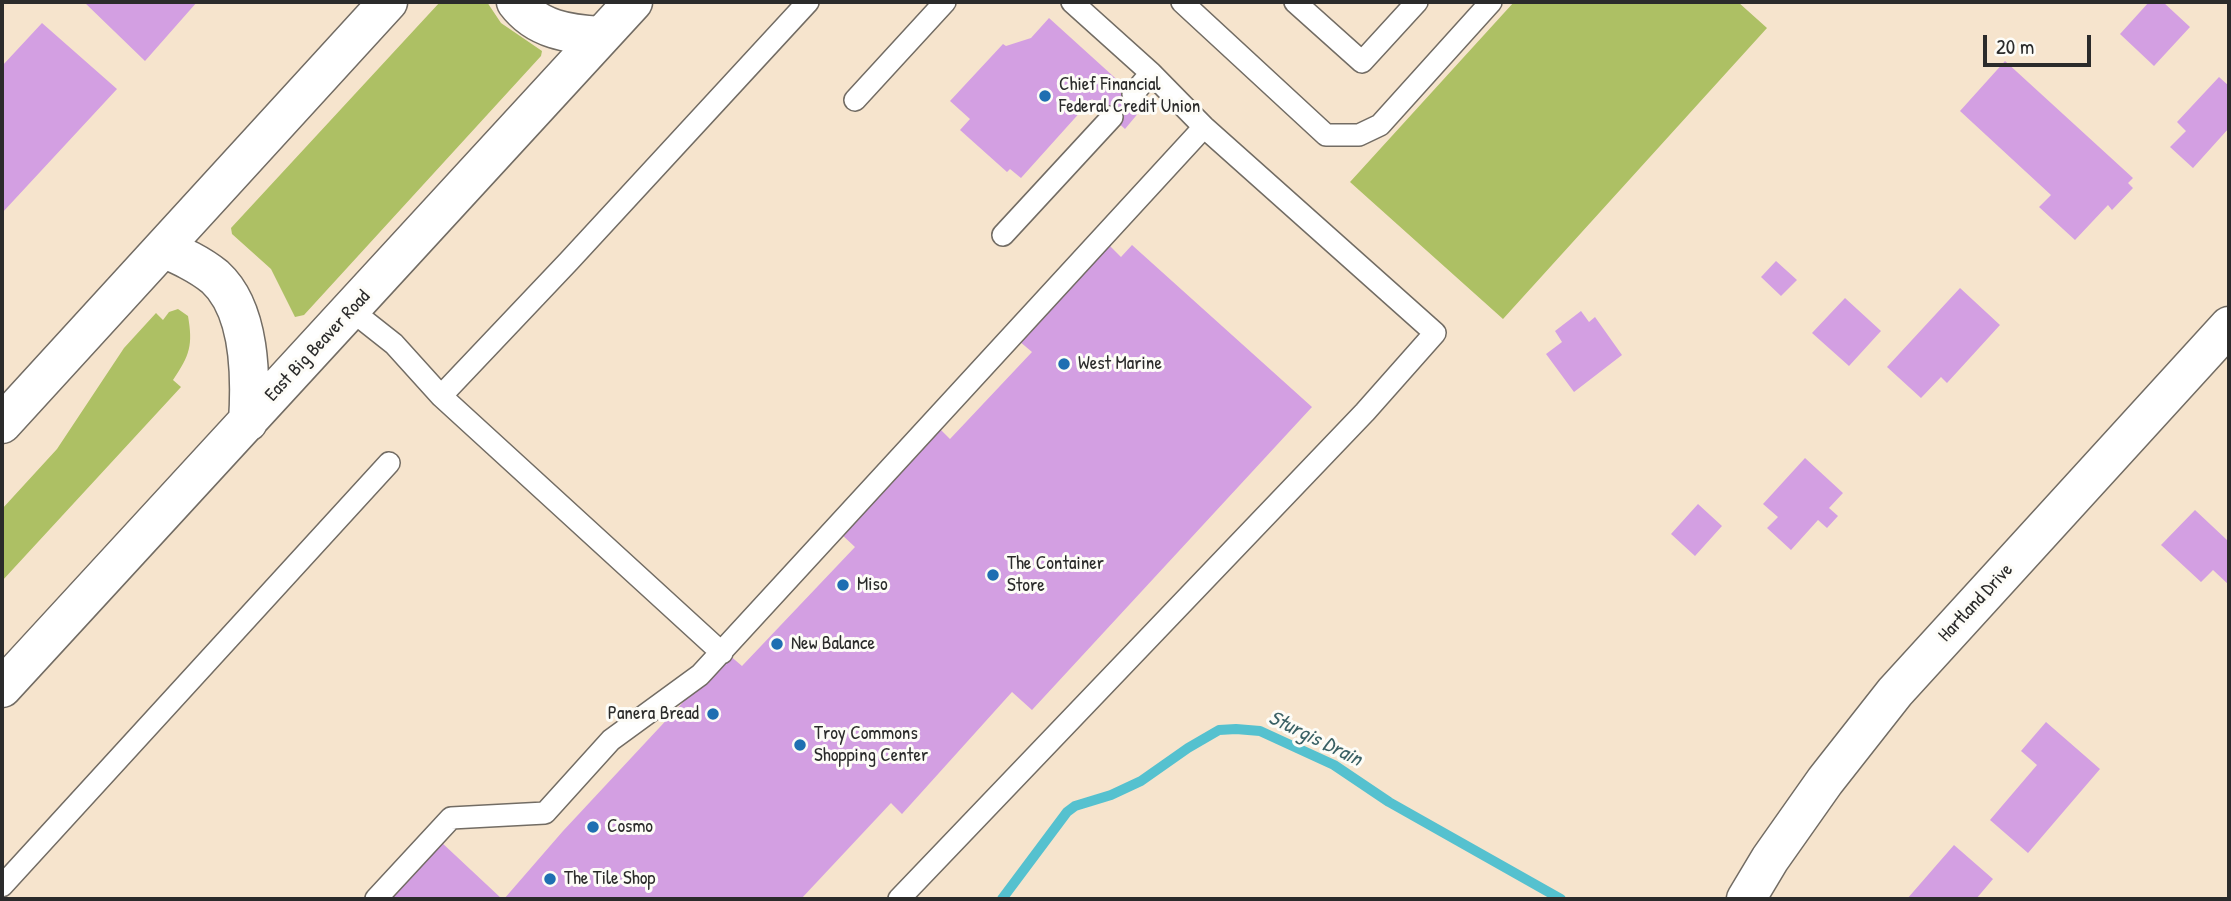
<!DOCTYPE html>
<html>
<head>
<meta charset="utf-8">
<style>
  body { margin:0 }
  #map { position:relative; width:2231px; height:901px; overflow:hidden; background:#f6e4cd; font-family:"Patrick Hand",sans-serif }
  canvas { display:block }
  .frame { position:absolute; inset:0; border:4px solid #2b2b2b; pointer-events:none }
  .scale { position:absolute; left:1983px; top:35px; width:108px; height:32px; box-sizing:border-box; border:4px solid #2b2b2b; border-top:0; padding-left:9px; font-size:21px; line-height:24px; white-space:nowrap; color:#2b2b2b; -webkit-text-stroke:5px #fdfcf7; paint-order:stroke }
</style>
</head>
<body>
<div id="map">
<canvas width="2231" height="901"></canvas>
<div class="frame"></div>
<div class="scale">20 m</div>
</div>
<script>
const c = document.querySelector('canvas').getContext('2d');
c.lineJoin = 'round';
function paint(path, color) {
  c.fillStyle = color;
  c.fill(path, 'evenodd');
}
function trace(path, color, width, dash) {
  c.strokeStyle = color;
  c.lineWidth = width;
  c.lineCap = dash ? 'butt' : 'round';
  c.setLineDash(dash || []);
  c.stroke(path);
}
function drawText(font, color, halo, rows, align = 'center') {
  c.font = font + ' "Patrick Hand",sans-serif';
  c.lineWidth = 6;
  c.setLineDash([]);
  c.textBaseline = 'middle';
  c.strokeStyle = halo;
  c.fillStyle = color;
  for (const [text, x, y, turn = 0] of rows) {
    c.save();
    c.translate(x, y);
    c.rotate((+turn || 0) * Math.PI / 180);
    c.textAlign = isNaN(turn) ? turn : align;
    if (halo) c.strokeText(text, 0, 0);
    c.fillText(text, 0, 0);
    c.restore();
  }
}
const green = new Path2D(`
  M440,2h47l14,21 41,28 -1,5 -237,259 -9,2 -24,-48 -39,-35 -1,-6z
  M1514,2h224l29,26 -264,291 -153,-137z
  M178,309l10,7c5,29 2,39 -15,64l8,7 -179,194v-72l55,-60 67,-101 32,-35 7,7 6,-8z`);
const stream = new Path2D(`
  M1002,899l65,-87 8,-6 36,-11 30,-14 47,-33 31,-18 17,-1 24,2 74,34 55,37 172,97`);
const building = new Path2D(`
  M84,2h113l-52,59z
  M2149,2h14l27,25 -36,39 -34,-32z
  M1049,18l96,87 -20,24 -33,-30 -71,79 -11,-9 -3,3 -47,-42 10,-11 -20,-18 53,-57 3,2 25,-8z
  M42,23l75,66 -115,124v-147z
  M2005,61l128,117 -5,5 5,5 -21,22 -4,-5 -33,35 -36,-33 12,-12 -91,-84z
  M2219,77l10,9v42l-36,40 -23,-21 16,-16 -9,-9z
  M1132,245l180,162 -280,303 -20,-18 -110,122 -11,-11 -90,96h-297l59,-68 165,-177 14,12 113,-119 -15,-14 98,-106 12,12 82,-87 -13,-11 91,-95 11,11z
  M1776,261l21,19 -16,16 -20,-19z
  M1960,288l40,37 -53,58 -6,-6 -20,21 -34,-31z
  M1845,298l36,33 -32,35 -37,-33z
  M1581,311l8,11 6,-5 27,38 -48,37 -28,-38 16,-12 -7,-11z
  M1805,458l38,35 -14,15 9,8 -11,12 -9,-8 -27,30 -24,-22 11,-11 -15,-13z
  M1698,504l24,22 -27,30 -24,-22z
  M2195,510l32,30 2,-3v48l-16,-15 -12,12 -40,-37z
  M2046,722l54,47 -72,84 -38,-33 47,-55 -16,-14z
  M440,841l62,58h-116z
  M1954,845l39,34 -17,20h-69z`);
const service = new Path2D(`
  M1182,2l144,133h33l21,-10 111,-123
  M1295,2l67,60 55,-60
  M1133,94l18,-21
  M855,100l90,-98
  M1003,235l109,-118
  M351,310l43,34 47,52 281,257
  M441,396l128,-135 239,-259
  M2,886l387,-423
  M376,899l75,-81 94,-5 66,-73 89,-65 504,-548
  M899,899l466,-487 70,-79 -231,-206 -53,-54 -79,-71`);
const minor = new Path2D(`
  M1746,899l24,-40 55,-78 70,-89 334,-366`);
const primary = new Path2D(`
  M516,2c21,28 53,32 85,34
  M163,248c18,8 36,16 52,29 36,33 36,101 33,145
  M2,424l386,-422
  M2,688l631,-686`);
const markers = [
  [1045,96,7,"#1f6fb2"],
  [1064,364,7,"#1f6fb2"],
  [993,575,7,"#1f6fb2"],
  [843,585,7,"#1f6fb2"],
  [777,644,7,"#1f6fb2"],
  [713,714,7,"#1f6fb2"],
  [800,745,7,"#1f6fb2"],
  [593,827,7,"#1f6fb2"],
  [550,879,7,"#1f6fb2"]
];
const poiNames = [
  ["Chief Financial",1059,85],
  ["Federal Credit Union",1059,107],
  ["West Marine",1078,364],
  ["The Container",1007,564],
  ["Store",1007,586],
  ["Miso",857,585],
  ["New Balance",791,644],
  ["Panera Bread",699,714,"right"],
  ["Troy Commons",814,734],
  ["Shopping Center",814,756],
  ["Cosmo",607,827],
  ["The Tile Shop",564,879]
];
const streetNames = [
  ["East Big Beaver Road",318,346,-47],
  ["Hartland Drive",1976,603,-47]
];
const waterNames = [
  ["Sturgis Drain",1315,739,26]
];
paint(green, '#adc064');
trace(stream, '#55c1cf', 10);
paint(building, '#d39fe2');
trace(service, '#726c64', 24);
trace(minor, '#726c64', 41);
trace(primary, '#726c64', 41);
trace(service, '#fff', 21);
trace(minor, '#fff', 38);
trace(primary, '#fff', 38);
for (const [x, y, r, color] of markers) {
  const dot = new Path2D();
  dot.arc(x, y, r, 0, 2 * Math.PI);
  c.fillStyle = color;
  c.fill(dot);
  trace(dot, '#fdfcf7', 2.5);
}
drawText('19px', '#2b2b2b', '#fdfcf7', poiNames, 'left');
drawText('19px', '#2b2b2b', '#fdfcf7', streetNames);
drawText('italic 21px', '#3a6064', '#fdfcf7', waterNames);
</script>
</body>
</html>
